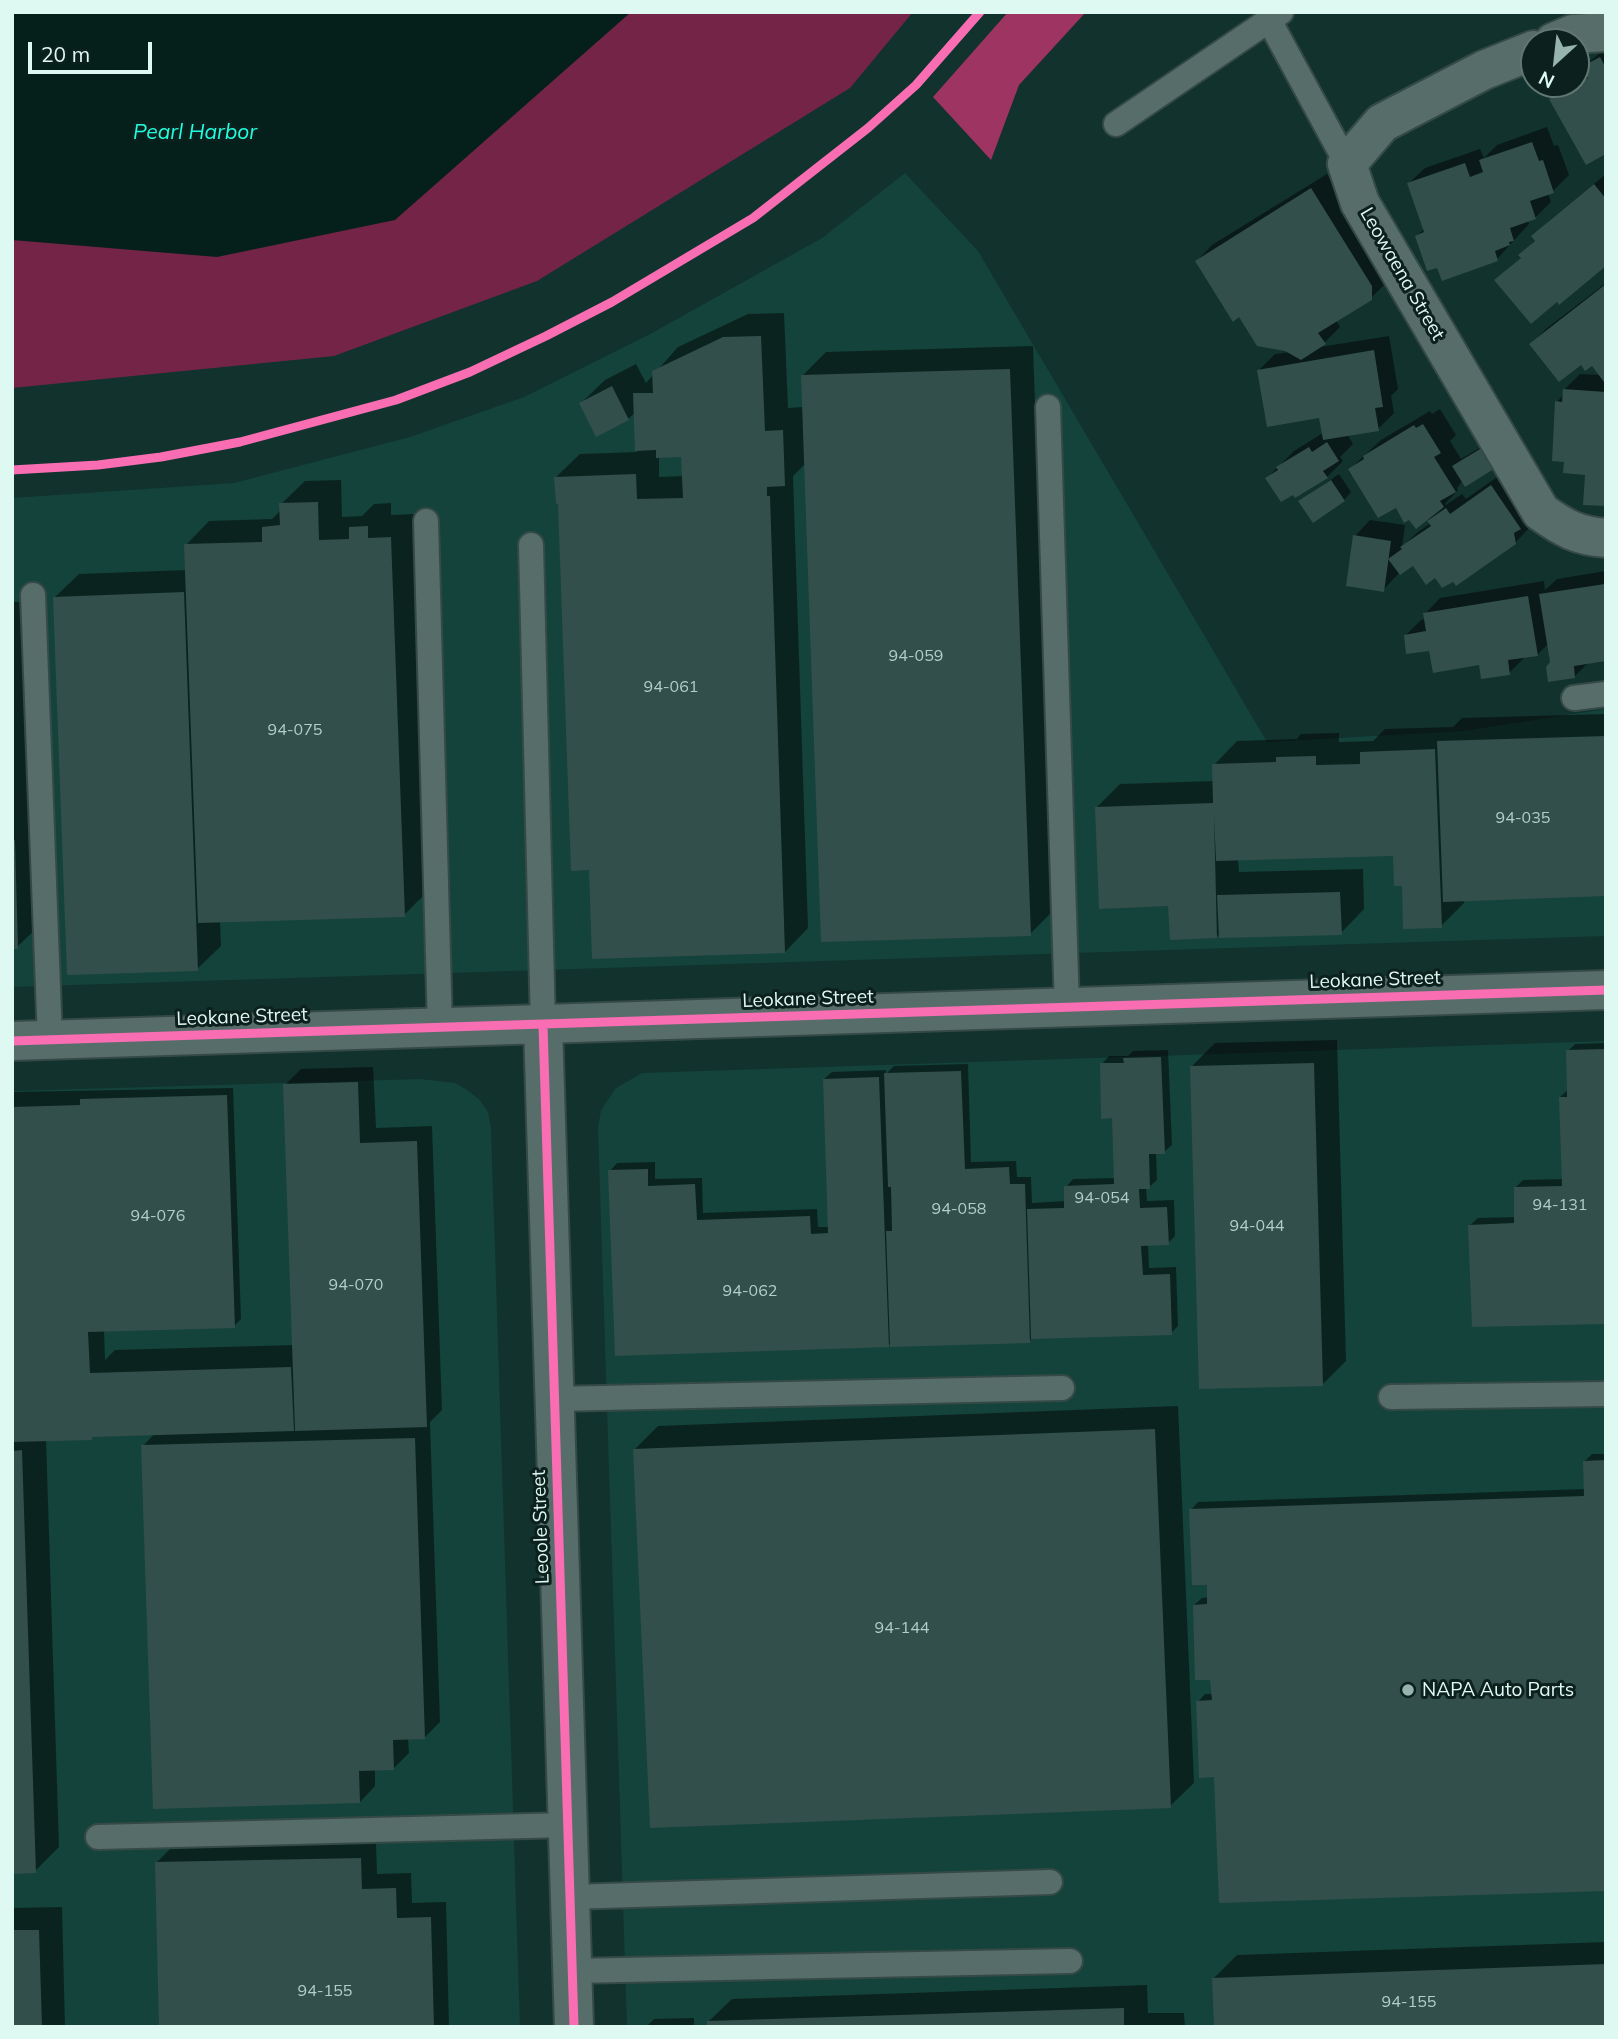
<!DOCTYPE html>
<html>
<head>
<meta charset="utf-8">
<style>
  body { margin:0 }
  #map { position:relative; width:1618px; height:2039px; overflow:hidden; background:#11322d; font-family:Mulish,sans-serif }
  canvas { display:block }
  .frame { position:absolute; inset:0; border:14px solid #def8f2; pointer-events:none }
  .north { position:absolute; left:1520px; top:28px; width:70px; height:70px; box-sizing:border-box; background:#0c211d; border:2px solid #607772; border-radius:50%; rotate:207deg; font-size:19px; font-weight:700; line-height:28px; text-align:center; color:#def8f2 }
  .north::after { content:''; display:block; margin:auto; width:24px; height:32px; background:#96b3ad; clip-path:polygon(50% 0,100% 100%,50% 72%,0 100%) }
  .scale { position:absolute; left:28px; top:42px; width:124px; height:32px; box-sizing:border-box; border:4px solid #def8f2; border-top:0; padding-left:9px; font-size:21px; line-height:24px; white-space:nowrap; color:#def8f2; -webkit-text-stroke:5px #0c211d; paint-order:stroke }
</style>
</head>
<body>
<div id="map">
<canvas width="1618" height="2039"></canvas>
<div class="frame"></div>
<div class="north">N</div>
<div class="scale">20 m</div>
</div>
<script>
const c = document.querySelector('canvas').getContext('2d');
c.lineJoin = 'round';
function paint(path, color) {
  c.fillStyle = color;
  c.fill(path, 'evenodd');
}
function trace(path, color, width, dash) {
  c.strokeStyle = color;
  c.lineWidth = width;
  c.lineCap = dash ? 'butt' : 'round';
  c.setLineDash(dash || []);
  c.stroke(path);
}
function drawText(font, color, halo, rows, align = 'center') {
  c.font = font + ' Mulish,sans-serif';
  c.lineWidth = 6;
  c.setLineDash([]);
  c.textBaseline = 'middle';
  c.strokeStyle = halo;
  c.fillStyle = color;
  for (const [text, x, y, turn = 0] of rows) {
    c.save();
    c.translate(x, y);
    c.rotate((+turn || 0) * Math.PI / 180);
    c.textAlign = isNaN(turn) ? turn : align;
    if (halo) c.strokeText(text, 0, 0);
    c.fillText(text, 0, 0);
    c.restore();
  }
}
const built = new Path2D(`
  M905,173l73,78 289,491 196,-11 143,-22v227l-1594,51v-489l222,-15 176,-46 114,-40 128,-64 170,-95z
  M1606,1041v986h-979l-29,-899 3,-18 15,-22 26,-15z
  M420,1079l35,4 12,7 12,9 9,13 3,15 29,900h-508v-936z`);
const green = new Path2D(`
  M395,12h518l-63,76 -313,193 -203,75 -322,32v-237z`);
const forest = new Path2D(`
  M1008,12h78l-67,73 -28,75 -58,-63z`);
const water = new Path2D(`
  M12,12h619l-236,208 -178,37 -205,-17z`);
const shadow = new Path2D(`
  M1606,48v104l-55,-52 16,-16h9v-5l11,-6 -4,-6z
  M1547,127l7,19 4,-1 11,30 -16,16 -5,2 3,9 -16,16 -7,2 1,4 -32,35 -59,6 -21,-29 8,-8 -16,-45 16,-15 55,-19 4,9 13,-13z
  M1327,174l60,96v12l-16,16 -35,22 4,7 -20,20 69,-11 9,53 -7,7 3,17 -16,16 -31,5 6,10 -13,13 3,4 -16,16 -32,19 -28,-18 27,-27 29,-18 -3,-17 -61,-46 16,-16 16,-2 -51,-37 -43,-54 15,-16z
  M1606,174v89l-109,18 25,-24 -1,-2 15,-16 -2,-3 15,-15z
  M1606,283v222l-20,-32 -20,-12 -9,-59 7,-8v-4l16,-16 21,1 -9,-12h-11l-50,-19 16,-16z
  M784,313l4,95 15,-1 -1,-31 24,-24 207,-6 20,565 -23,23 -225,-470 -12,12 15,452 -23,24 -194,-84 -35,-391 24,-23 57,-2 -1,-40 -8,7 -47,-16 24,-23 31,-16 10,19 32,-36 70,-33zM683,455l1,21 -25,1v-21z
  M1440,409l16,26 -6,6 11,18 32,-19 -36,48 1,2 -13,14 1,1 16,-11 4,5 41,-29 25,55 -20,21 -58,33 -19,-3 -21,-12 -15,9 -16,17 -28,-54 15,-16 35,5 -3,22 16,-15 13,-9 -4,-5 -31,-13 -46,-36 31,-29 49,-29 2,3z
  M1339,474l12,18 -7,8 -44,1z
  M341,480l1,37 20,-1 12,-12 17,-1v12l23,-1 14,377 -24,24 -184,6 1,25 -24,23 -142,-372 24,-23 108,-4 -1,-25 23,-24 63,-2 9,-9v-6l24,-23z
  M1606,571v89l-17,2 -14,14 -23,-14 -3,-19 -12,12 -12,2 -16,16 -79,-24 -24,-14 15,-15 4,-1v-5l15,-16 104,-17 1,9 12,-11z
  M12,602h19l10,322 -24,23h-5z
  M1606,714v180l-142,5v4l-23,23 -38,-42 -8,-30 -157,5 1,13 124,-3 1,40 -23,24h-121l-3,4 -47,-33 -73,-97 23,-23 94,-3v-16l23,-24 60,-2 4,-5 38,-1v9l34,-1 12,-12 68,-2 9,-9z
  M1337,1040l9,321 -23,23 -131,-318 23,-23z
  M1606,1043v279l-136,-97 8,-7 38,-1 -1,-29 8,-8 40,-1 -3,-82 9,-8 -1,-38 7,-7z
  M1168,1050l4,95 -8,7h-8l1,28 -8,7h-3l1,14 27,-1 1,36 -7,7 -20,1 1,24 27,-1 2,59 -7,7 -138,4 -4,4 -137,1 -4,4 -278,-175 7,-8 38,-1v17l47,-1 1,35 114,-4 1,18h12l-6,-148 8,-7 54,-2v4l8,-8 74,-2 3,98 45,-1 1,16h14l1,26 34,-2v-14l7,-8 43,-1 -2,-62 -12,-52 7,-8h19l5,-5z
  M373,1067l3,61 56,-2 10,284 -12,12 10,300 -16,16h-16l1,15 -16,16h-18v17l-15,16 -217,-356 12,-13 -109,6 13,408 -24,24 -23,1v-780l221,-4 8,231 -7,7 -130,4 1,30 10,-10 179,-5 -9,-260 16,-16z
  M1178,1406l16,377 -24,23 -535,-357 23,-23z
  M1592,1454h14v435l-390,-114 -18,-73 7,-8h8l-19,-89 8,-7 7,-1v-14l-18,-73 7,-8 387,-13 -1,-27z
  M376,1843l1,31 34,-1 1,30 34,-1 3,125h-288l-5,-164 16,-16z
  M62,1907l3,120h-53v-119z
  M1606,1942v85l-392,-49 23,-23z
  M1147,1985l1,28h36l1,14h-476l-1,-5 24,-23z
  M694,2018v9h-48l8,-8z`);
const building = new Path2D(`
  M1600,57l6,11v86l-20,11 -37,-66 39,-21 -7,-11z
  M1532,142l7,19 4,-1 11,33 -24,8 6,18 -26,9 4,13 -5,1 1,3 -15,6 3,10 -56,20 -5,-13 -10,3 -12,-35 9,-4 -17,-49 58,-20 5,14 13,-5 -4,-12z
  M1594,184l12,15v67l-47,39 -2,-3 -26,22 -37,-44 27,-22 -3,-3 17,-14 -4,-5z
  M1311,188l61,98v14l-54,33 8,11 -25,16 -16,-9 -28,-5 -18,-29 -6,5 -38,-61z
  M1606,284v96l-2,2 -12,-16 -7,5 -4,-6 -22,17 -30,-38z
  M761,336l4,95 18,-1 2,56 -18,1v9h3l15,457 -193,6 -3,-89 -18,1 -13,-367h-2l-2,-27 82,-3 1,25 46,-1 -2,-41 -25,1v-8l-21,1 -2,-58h20l-1,-22 71,-34z
  M1374,350l9,57 -8,1 4,23 -56,9 -4,-22 -52,9 -10,-57z
  M1010,369l21,567 -210,6 -20,-567z
  M612,386l17,34 -33,17 -17,-34z
  M1563,389l43,3v114l-23,-1 2,-30 -22,-2 1,-11 -12,-1 3,-60 7,1z
  M1423,424l18,29 -7,4 22,35 -16,9 4,6 -28,22 -7,-9 -5,3 -8,-15 -18,10 -30,-49 16,-10 -1,-3 51,-31 2,3z
  M1327,442l12,19 -16,10 5,7 -33,20 -2,-3 -12,7 -16,-24 13,-8 -2,-3 33,-20 3,5z
  M1485,446l12,21 -32,20 -13,-21z
  M1331,480l14,21 -32,22 -15,-22z
  M1491,485l30,44 -7,4 2,11 -60,42 -3,-4 -11,6 -7,-10 -9,7 -13,-19 -13,9 -12,-16 14,-10 -2,-2 31,-21 -4,-5 19,-13 4,6z
  M318,502l1,38 30,-1v-12l19,-1v12l23,-1 14,380 -207,6 -14,-379 78,-2v-15l18,-2 -1,-22z
  M1353,535l38,6 -7,51 -38,-6z
  M1605,584l1,77 -32,5 1,12 -27,4 -2,-15 4,-5 -11,-68z
  M184,592l14,379 -131,4 -14,-378z
  M1528,596l10,60 -30,4 2,15 -29,4 -2,-14 -46,8 -4,-22 -23,3 -2,-19 22,-4 -3,-18z
  M1606,736v160l-163,6 -6,-161z
  M1435,749l7,179 -39,1 -1,-43h-8l-1,-30 -177,5 -2,-46 3,123 -47,2 -2,-34 -69,3 -4,-102 118,-4 -1,-39 64,-2v-5l40,-1v9l44,-1v-12z
  M12,840h3l3,109h-6z
  M1340,892l2,43 -123,3 -2,-43z
  M1606,1049v275l-134,3 -4,-102 46,-2v-36l48,-1 -3,-89h8l-1,-47z
  M1161,1057l4,97h-16l1,35h-11l1,19 27,-1 2,38 -28,1 2,29 27,-1 2,61 -141,4 -4,-130 37,-1v-22l50,-2 -2,-66 -11,1 -1,-56h24l-1,-5z
  M1314,1063l9,323 -124,3 -9,-323z
  M961,1071l4,98 44,-2 1,17h15l5,159 -140,4 -4,-116h6l-1,-44h-3l-4,-114z
  M879,1077l10,270 -274,9 -7,-186 40,-1v17l47,-2 2,36 113,-4 1,18 17,-1 -5,-154z
  M358,1082l2,61 57,-2 10,286 -132,4 -12,-347z
  M227,1095l8,233 -147,4 2,41 201,-6 3,64 -202,6v3l-80,2v-335l68,-2v-6z
  M1155,1429l16,379 -521,20 -17,-379z
  M415,1438l10,301 -32,1 1,30 -35,1 1,32 -207,6 -12,-364z
  M22,1450l14,423 -24,1v-423z
  M1606,1460v431l-387,12 -5,-126 -15,1 -3,-77 16,-1 -2,-20h-15l-2,-75 14,-1v-19h-15l-3,-76 395,-13 -1,-35z
  M361,1858l1,31 34,-1 1,30 34,-1 3,110h-275l-4,-165z
  M12,1930h27l3,97h-30z
  M1606,1964v63h-392l-2,-49z
  M1124,2008v19h-417v-6z`);
const service = new Path2D(`
  M1269,20l78,144
  M1116,124l165,-112
  M1048,407l19,601
  M426,521l14,507
  M531,545l12,480
  M33,595l17,445
  M1574,698l32,-4
  M1391,1397l215,-3
  M555,1399l507,-11
  M98,1837l470,-12
  M570,1897l480,-15
  M572,1971l498,-10`);
const minor = new Path2D(`
  M1554,42l19,-8 33,-2
  M1534,50l-50,20 -102,53 -35,41 13,39 181,309c23,16 36,24 65,26
  M543,1025l31,1002
  M12,1041l1594,-51`);
const cycleway = new Path2D(`
  M12,470l86,-5 63,-8 79,-15 156,-42 74,-28 76,-36 66,-34 141,-84 115,-90 48,-43 64,-73
  M543,1025l31,1002
  M12,1041l1594,-51`);
const markers = [
  [1408,1690,7,"#96b3ad"]
];
const numberNames = [
  ["94-059",916,656],
  ["94-061",671,687],
  ["94-075",295,730],
  ["94-035",1523,818],
  ["94-054",1102,1198],
  ["94-131",1560,1205],
  ["94-058",959,1209],
  ["94-076",158,1216],
  ["94-044",1257,1226],
  ["94-070",356,1285],
  ["94-062",750,1291],
  ["94-144",902,1628],
  ["94-155",325,1991],
  ["94-155",1409,2002]
];
const streetNames = [
  ["Leowaena Street",1402,274,60],
  ["Leokane Street",1375,980,-2],
  ["Leokane Street",808,999,-2],
  ["Leokane Street",242,1017,-2],
  ["Leoole Street",541,1527,-92]
];
const poiNames = [
  ["NAPA Auto Parts",1422,1690]
];
const waterNames = [
  ["Pearl Harbor",195,133]
];
paint(built, '#14433b');
paint(green, '#742547');
paint(forest, '#9d3461');
paint(water, '#05201b');
paint(shadow, '#0007');
paint(building, '#334f4b');
trace(service, '#354a47', 28);
trace(minor, '#354a47', 42);
trace(service, '#576d69', 24);
trace(minor, '#576d69', 38);
trace(cycleway, '#f96db3', 9);
for (const [x, y, r, color] of markers) {
  const dot = new Path2D();
  dot.arc(x, y, r, 0, 2 * Math.PI);
  c.fillStyle = color;
  c.fill(dot);
  trace(dot, '#0c211d', 2.5);
}
drawText('16px', '#b3cec8', null, numberNames);
drawText('19px', '#def8f2', '#0c211d', streetNames);
drawText('19px', '#def8f2', '#0c211d', poiNames, 'left');
drawText('italic 21px', '#21fdde', '#0c211d', waterNames);
</script>
</body>
</html>
